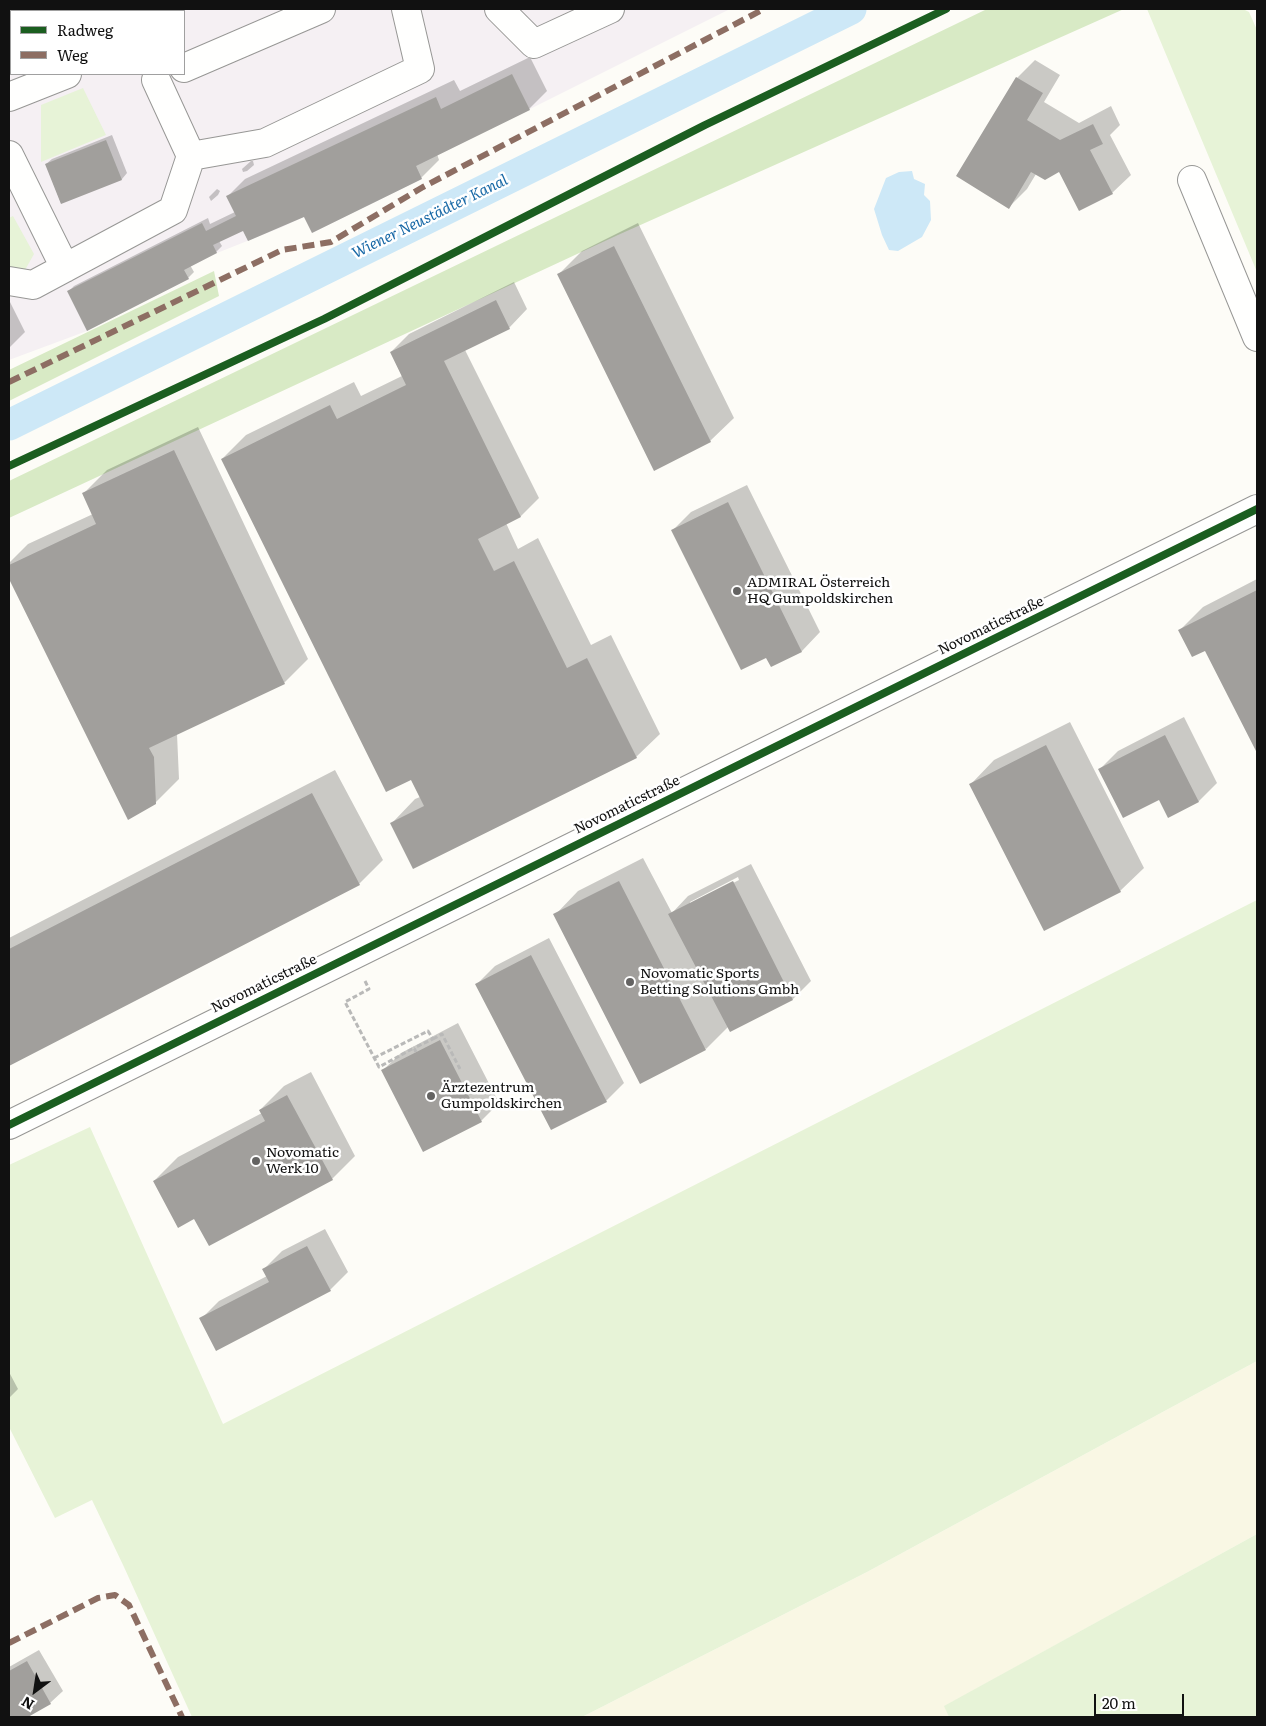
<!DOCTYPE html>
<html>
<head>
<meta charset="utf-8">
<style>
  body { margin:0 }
  #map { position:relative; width:1266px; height:1726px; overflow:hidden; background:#fdfcf7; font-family:Literata,serif }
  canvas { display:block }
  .frame { position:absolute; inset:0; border:10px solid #111; pointer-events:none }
  .legend { position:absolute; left:10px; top:10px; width:175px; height:65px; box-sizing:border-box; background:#fff; border:1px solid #a0a0a0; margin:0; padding:6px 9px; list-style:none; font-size:15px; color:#111 }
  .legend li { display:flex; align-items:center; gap:10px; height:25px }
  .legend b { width:25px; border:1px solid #a0a0a0 }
  .north { position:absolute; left:10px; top:1666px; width:50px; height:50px; -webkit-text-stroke:4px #fff; paint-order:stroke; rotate:211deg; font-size:14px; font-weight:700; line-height:20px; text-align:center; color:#111 }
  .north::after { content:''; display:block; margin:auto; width:18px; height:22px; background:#111; clip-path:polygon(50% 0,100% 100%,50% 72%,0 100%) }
  .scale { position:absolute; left:1094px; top:1694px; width:90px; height:22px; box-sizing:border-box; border:2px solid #111; border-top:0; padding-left:6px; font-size:15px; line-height:18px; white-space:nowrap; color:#111; -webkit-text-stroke:4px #fff; paint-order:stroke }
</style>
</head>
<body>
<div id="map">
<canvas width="1266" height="1726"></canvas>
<div class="frame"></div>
<ul class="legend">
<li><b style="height:6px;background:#1b5e20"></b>Radweg</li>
<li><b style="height:6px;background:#8d6e63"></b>Weg</li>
</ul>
<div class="north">N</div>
<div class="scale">20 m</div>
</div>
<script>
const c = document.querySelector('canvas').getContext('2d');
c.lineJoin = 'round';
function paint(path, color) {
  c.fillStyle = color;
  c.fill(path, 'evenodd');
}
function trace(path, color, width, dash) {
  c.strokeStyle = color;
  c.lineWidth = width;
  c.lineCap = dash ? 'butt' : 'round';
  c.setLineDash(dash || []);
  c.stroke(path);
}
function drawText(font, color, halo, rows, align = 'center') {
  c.font = font + ' Literata,serif';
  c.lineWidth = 5;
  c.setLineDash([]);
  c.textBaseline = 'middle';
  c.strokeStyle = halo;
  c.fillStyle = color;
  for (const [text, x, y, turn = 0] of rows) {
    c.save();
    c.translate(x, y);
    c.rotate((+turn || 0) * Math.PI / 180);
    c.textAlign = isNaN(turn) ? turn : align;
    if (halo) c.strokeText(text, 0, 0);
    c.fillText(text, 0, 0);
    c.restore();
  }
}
const industrial = new Path2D(`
  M9,9h721l-314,157 6,13 -110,54 -8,-16 -24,11 -63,25 -33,17 5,9 -102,52 -78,29zM11,11h173v63h-173z`);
const farmland = new Path2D(`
  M1257,1361v173l-312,172 4,11h-367l285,-145z`);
const green = new Path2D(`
  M1147,9h96l6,3 8,18v242z
  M83,88l23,47 -65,27v-57z
  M13,216l21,38 -9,16 -16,-3v-49z
  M1257,900v461l-390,211 -285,145h-390l-68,-150 -32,-67 -37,18 -46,-91v-262l81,-38 133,297z
  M1257,1534v183h-308l-5,-11z`);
const forest = new Path2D(`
  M987,9h137l-506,226 -609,283v-37z
  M214,271l5,25 -210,105v-31z`);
const water = new Path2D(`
  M912,171l2,8 11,5 -1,11 6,6 1,19 -9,17 -24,14 -9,-1 -7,-15 -8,-26 12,-31 13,-6z`);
const shadow = new Path2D(`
  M9,9h133l-2,2h-129v44l-2,1z
  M530,57l17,34 -18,18 -92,45 2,6 -18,18 -116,37 -61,14 -25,12 3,5 -6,6 -26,13 4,7 -6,6 -120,14 6,-6 134,-68 2,6 25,-12 -8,-15 18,-18 209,-99 6,11z
  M1035,60l25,15 -16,27 35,21 32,-17 9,19 -10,10 21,40 -19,18 -52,-22 -24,3 -9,15 -18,18 8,-129z
  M112,135l15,38 -5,6 -61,24 -15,-39 6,-5z
  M251,161h2l1,4 -7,6 -4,1 -1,-3z
  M217,189l3,2 -2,4 -7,6 -2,-4z
  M638,223l96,195 -24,23 -152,-166 24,-24z
  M514,282l13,27 -18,19 -44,22 74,148 -18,18 -15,7 12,26 20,-11 53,107 20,-10 49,99 -24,23 -244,66 23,-24 5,-2 -9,-18 -189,-320 24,-24 108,-53 7,14 41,-20 -11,-24 18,-18z
  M9,300l16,32 -16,16z
  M198,427l110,232 -24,24 -107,51 2,45 -24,24 -27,15 -119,-241v-14l19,-19 65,-30 -10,-20 24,-24z
  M747,485l73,147 -18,19 -31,14 -5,-9 -93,-126 18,-18z
  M1257,579v171l-52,-101 -26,-18 24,-24z
  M1184,717l33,66 -18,18 -30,15 -9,-18 -60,-29 18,-18z
  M1070,722l74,146 -24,23 -149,-107 23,-24z
  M335,770l48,90 -24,24 -350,180v-126z
  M643,858l29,55 16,-17 63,-32 60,117 -18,18 -63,31 -2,-3 -22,22 -151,-134 23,-24zM738,877l1,3 -49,25v-3z
  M549,938l75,145 -18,18 -129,-117 18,-18z
  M458,1023l41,80 -18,18 -99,-50 19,-18z
  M311,1072l44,84 -23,23 -137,38 -41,-36 24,-24 84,-44 -2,-3 24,-24z
  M325,1229l23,43 -18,18 -129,29 18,-18 48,-25 -3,-7 18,-18z
  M9,1372l9,17 -9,9z
  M39,1650l24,41 -13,12 -25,14h-16v-50z`);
const canal = new Path2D(`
  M9,425l842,-416`);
const building = new Path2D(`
  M9,9h50l1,2h-49v45l-2,1z
  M79,9h59l1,2h-58z
  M512,74l18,36 -114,56 6,13 -110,54 -8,-16 -56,24 -5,-10 -30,14 4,8 -33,17 5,9 -102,52 -20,-40 135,-68 4,8 30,-15 -10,-20 210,-99 5,12z
  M1016,77l27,16 -16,27 33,20 33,-16 10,20 -13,6 23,44 -34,17 -20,-39 -14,8 -14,-8 -22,37 -53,-33z
  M106,140l16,40 -61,24 -16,-40z
  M614,246l97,196 -57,29 -97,-197z
  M496,300l14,29 -66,32 77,156 -43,22 16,32 20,-10 53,107 20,-10 50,100 -224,111 -23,-46 34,-17 -13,-26 -25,12 -165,-333 109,-54 7,14 69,-34 -16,-33z
  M174,450l111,234 -136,64 5,9 2,47 -28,16 -119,-241v-14l87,-41 -14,-31z
  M728,502l74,150 -31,15 -5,-9 -25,12 -70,-140z
  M1257,590v163l-52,-102 -13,6 -14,-27z
  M1165,735l34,67 -31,16 -9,-18 -36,18 -25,-49z
  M1046,745l75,147 -77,39 -75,-147z
  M312,793l48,92 -351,181v-117z
  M619,881l87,169 -66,34 -87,-170z
  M733,881l60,119 -63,32 -62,-118z
  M531,955l76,147 -56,28 -76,-146z
  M440,1040l42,82 -59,30 -42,-82z
  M287,1095l46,85 -124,66 -15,-27 -16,9 -25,-47 112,-60 -6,-11z
  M307,1246l24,45 -115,60 -17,-33 70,-36 -7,-13z
  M27,1661l24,43 -23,13h-19v-46z`);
const path = new Path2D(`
  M143,9l1,2
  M365,981l4,8 -24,13 34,65 35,-19 2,4
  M433,1039l9,-5 18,35
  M374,1058l54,-27 5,8 -19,9`);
const minor = new Path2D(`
  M499,9l35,35 76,-35
  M184,68l137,-59
  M156,80l35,76
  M9,97l58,-23
  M9,155l56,113
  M1192,180l65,157
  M9,281l24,4 140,-75 18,-54 74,-13 155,-74 -14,-60
  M9,1125l1248,-616`);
const quiet = new Path2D(`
  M9,382l273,-132 49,-8 92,-55 341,-178
  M9,1643l89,-45 17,-3 14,10 53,112`);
const cycleway = new Path2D(`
  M9,466l315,-147 381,-194 241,-116
  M9,1125l1248,-616`);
const markers = [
  [737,591,5,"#646362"],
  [630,982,5,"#646362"],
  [431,1096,5,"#646362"],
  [256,1161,5,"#646362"]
];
const poiNames = [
  ["ADMIRAL Österreich",747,583],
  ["HQ Gumpoldskirchen",747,599],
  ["Novomatic Sports",640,974],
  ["Betting Solutions Gmbh",640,990],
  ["Ärztezentrum",441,1088],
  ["Gumpoldskirchen",441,1104],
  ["Novomatic",266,1153],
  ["Werk 10",266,1169]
];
const streetNames = [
  ["Novomaticstraße",991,626,-26],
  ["Novomaticstraße",627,805,-26],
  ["Novomaticstraße",264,984,-26]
];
const waterNames = [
  ["Wiener Neustädter Kanal",430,217,-26]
];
paint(industrial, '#f5f0f3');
paint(farmland, '#f9f7e4');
paint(green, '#e7f3d7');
paint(forest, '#d8eac5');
paint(water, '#cde8f7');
paint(shadow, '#0003');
trace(canal, '#cde8f7', 31);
paint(building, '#a19f9c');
trace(minor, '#979795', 30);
trace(path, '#b9b9b8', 3, [5, 2.5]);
trace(minor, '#fffffe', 28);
trace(quiet, '#8d6e63', 6, [12, 6]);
trace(cycleway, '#1b5e20', 8);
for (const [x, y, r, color] of markers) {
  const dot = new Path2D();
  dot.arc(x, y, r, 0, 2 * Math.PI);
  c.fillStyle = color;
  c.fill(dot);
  trace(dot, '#fff', 2);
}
drawText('14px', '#111', '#fff', poiNames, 'left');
drawText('14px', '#111', '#fff', streetNames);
drawText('italic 15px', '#1768a6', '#fff', waterNames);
</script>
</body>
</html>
